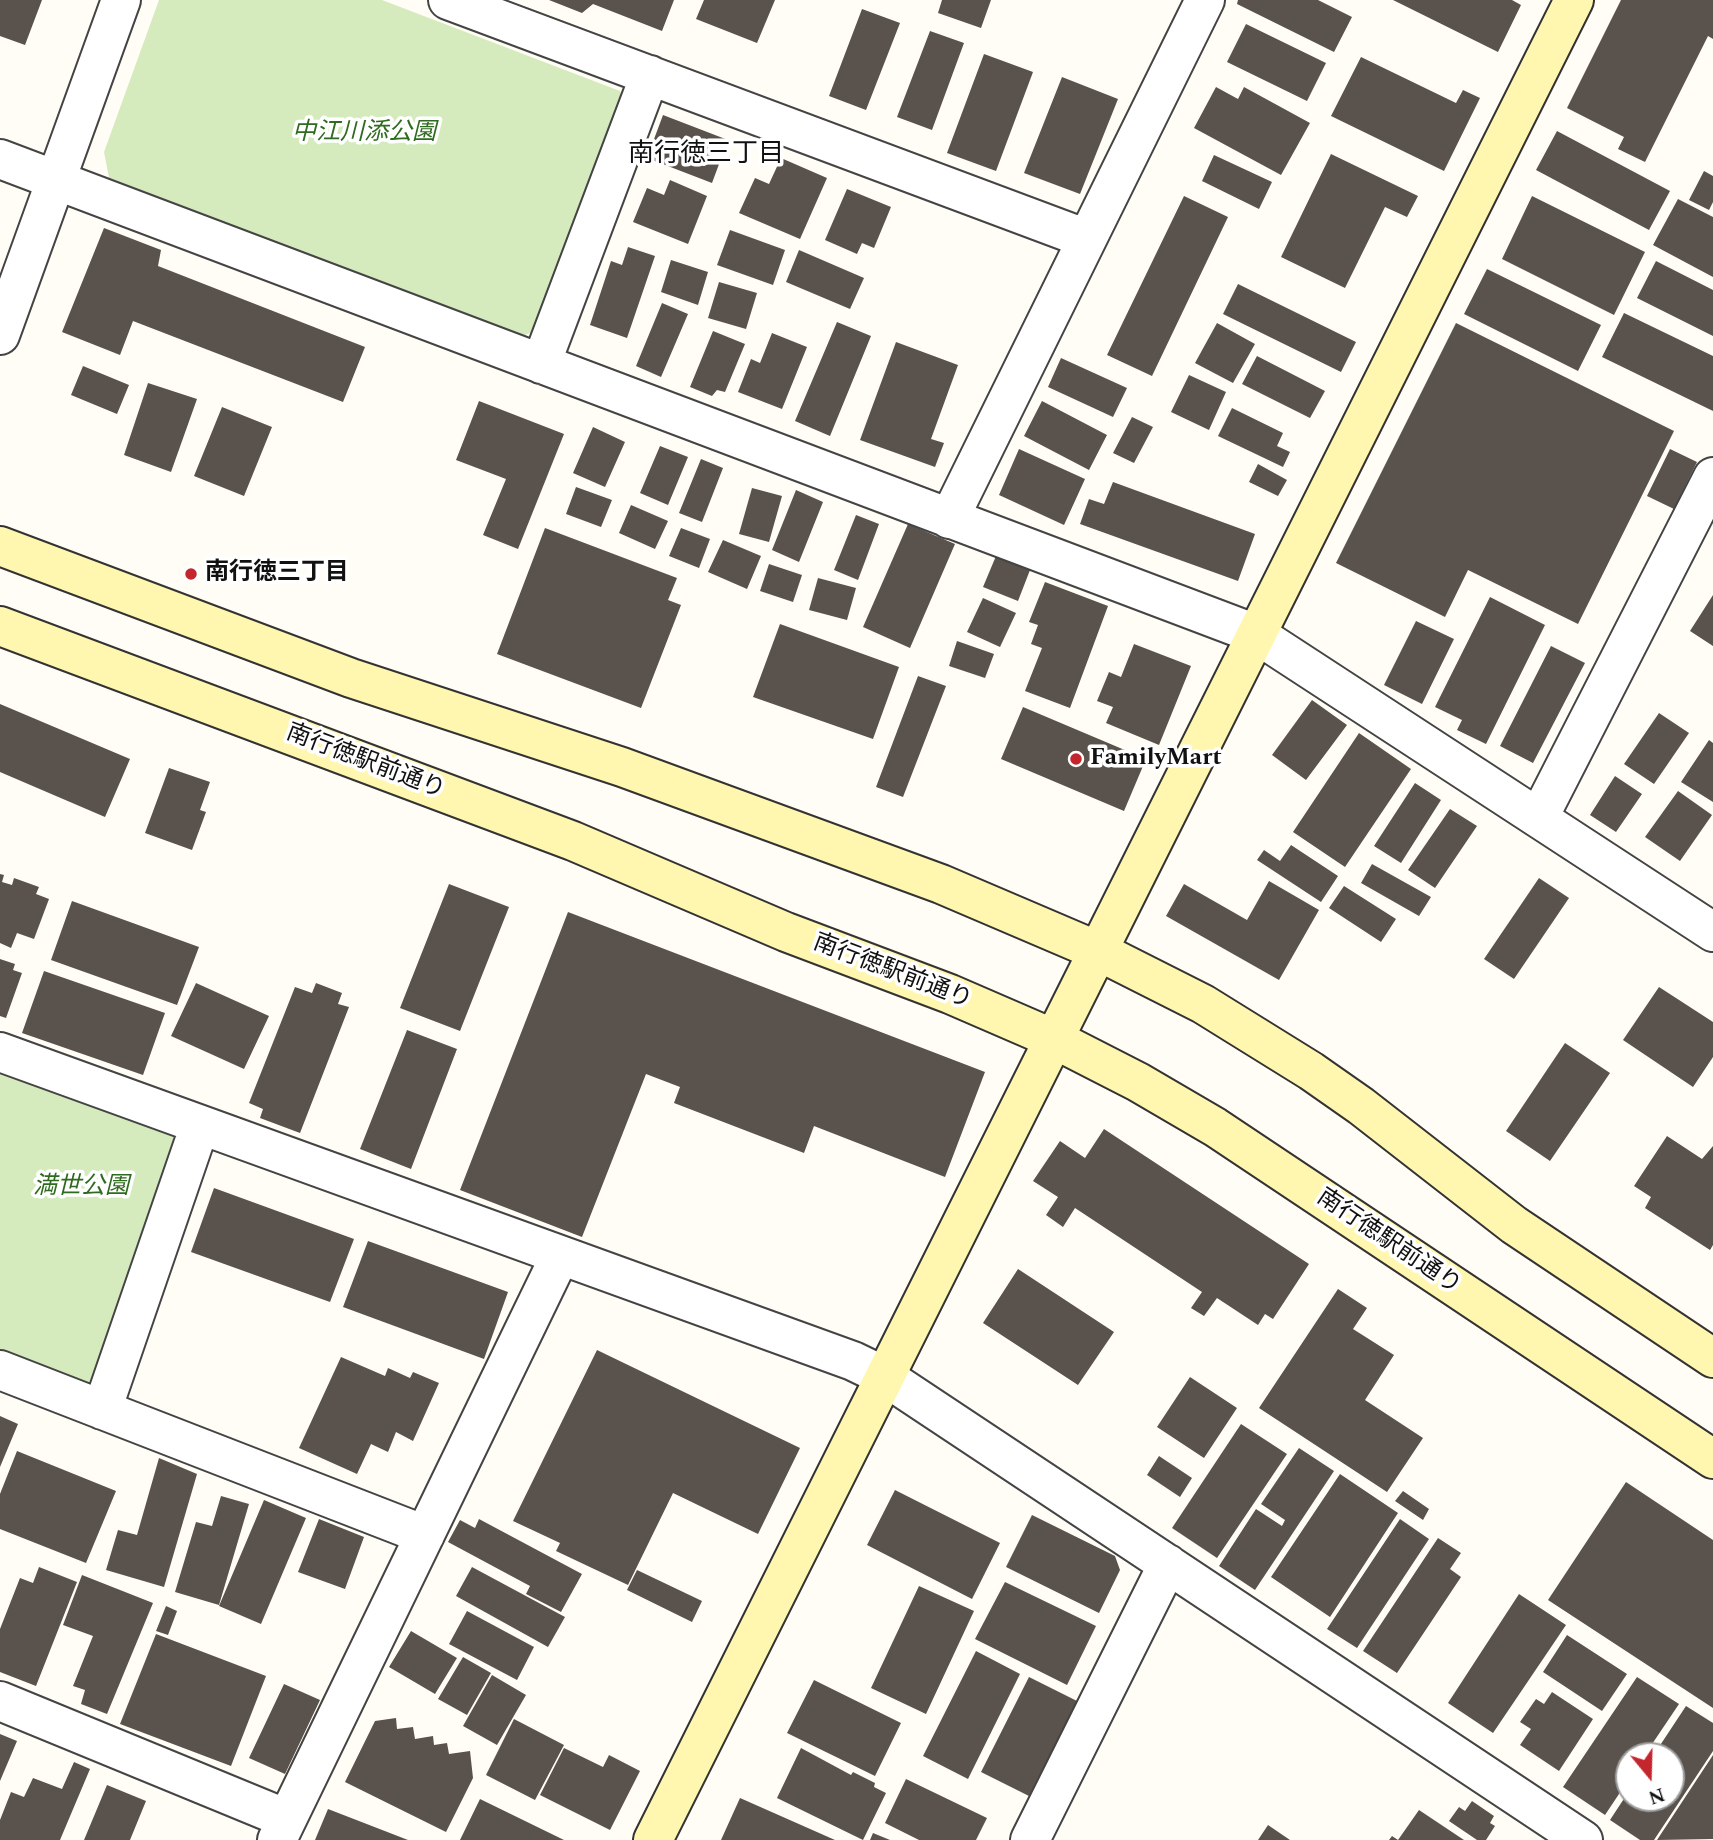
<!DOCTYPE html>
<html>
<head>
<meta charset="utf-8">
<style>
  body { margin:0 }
  #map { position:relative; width:1713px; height:1840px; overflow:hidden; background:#fffdf5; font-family:Spectral,serif }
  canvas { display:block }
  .north { position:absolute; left:1615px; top:1742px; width:70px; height:70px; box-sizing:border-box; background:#fff; border:2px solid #a0a0a0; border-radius:50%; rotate:161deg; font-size:19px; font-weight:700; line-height:28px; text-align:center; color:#111 }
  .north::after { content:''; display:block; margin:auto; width:24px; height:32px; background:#c4262e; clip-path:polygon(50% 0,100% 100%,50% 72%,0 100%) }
</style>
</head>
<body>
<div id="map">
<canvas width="1713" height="1840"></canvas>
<div class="north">N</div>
</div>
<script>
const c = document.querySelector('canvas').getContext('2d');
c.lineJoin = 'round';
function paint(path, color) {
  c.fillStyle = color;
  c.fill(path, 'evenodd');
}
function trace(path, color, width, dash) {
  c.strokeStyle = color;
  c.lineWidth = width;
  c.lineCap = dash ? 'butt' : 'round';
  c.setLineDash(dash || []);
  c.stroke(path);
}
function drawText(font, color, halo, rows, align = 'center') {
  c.font = font + ' Spectral,"Noto Sans JP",serif';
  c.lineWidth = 7;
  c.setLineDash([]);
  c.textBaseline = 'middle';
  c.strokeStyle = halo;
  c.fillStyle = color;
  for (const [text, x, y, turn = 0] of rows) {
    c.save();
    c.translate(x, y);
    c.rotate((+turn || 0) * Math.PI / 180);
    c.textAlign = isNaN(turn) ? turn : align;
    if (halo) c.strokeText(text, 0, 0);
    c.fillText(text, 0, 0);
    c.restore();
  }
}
const green = new Path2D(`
  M159,0h223l238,91 6,18 -83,219 -21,8 -413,-158 -5,-26z
  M0,1070l171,63 8,16 -79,230 -20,7 -80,-32z`);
const building = new Path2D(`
  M0,0h42l-17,45 -25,-9z
  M549,0h125l-12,31 -69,-27 -11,9z
  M704,0h71l-18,43 -61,-24z
  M942,0h49l-10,28 -43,-15z
  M1238,0h80l34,17 -18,35 -97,-48z
  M1393,0h119l9,5 -23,47z
  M1621,0h92v39l-5,-3 -63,126 -27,-13 6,-12 -57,-29z
  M862,9l38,14 -34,87 -37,-14z
  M1246,24l80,39 -19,38 -80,-39z
  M930,31l34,12 -32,87 -35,-13z
  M984,54l49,18 -37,99 -49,-18z
  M1361,57l95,46 7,-13 17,8 -36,73 -113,-55z
  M1062,77l56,22 -38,95 -56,-21z
  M1216,87l22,12 6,-12 66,36 -29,52 -87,-47z
  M663,115l65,25 -16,43 -65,-25z
  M1557,131l113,60 -21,39 -113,-60z
  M1331,154l87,42 -11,21 -22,-10 -40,81 -64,-31z
  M1214,155l58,27 -13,27 -57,-28z
  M781,158l46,20 -27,61 -61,-26 16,-35 14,6z
  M1704,171l9,5v26l-4,8 -20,-10z
  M670,180l37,16 -19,48 -55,-22 14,-34 17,7z
  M847,189l44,18 -17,41 -12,-5 -5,11 -32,-14z
  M1184,196l44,21 -76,159 -45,-21z
  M1532,196l113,56 -31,63 -112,-56z
  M1678,199l35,18v60l-60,-32z
  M104,228l57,22 -3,16 207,81 -22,55 -210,-81 -13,34 -58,-23z
  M730,230l55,20 -12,35 -56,-20z
  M628,247l27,9 -28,82 -37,-13 21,-64 11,4z
  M799,250l65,28 -14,31 -64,-27z
  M671,260l37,12 -10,33 -37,-13z
  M1656,261l57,29v46l-76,-38z
  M1487,269l114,56 -23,46 -114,-57z
  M719,282l38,11 -11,36 -38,-11z
  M1238,284l118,58 -15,30 -118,-58z
  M662,303l26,11 -27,63 -25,-11z
  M1624,313l89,43v55l-111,-54z
  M837,322l34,14 -41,100 -35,-15z
  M1217,323l38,21 -22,39 -38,-20z
  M1456,323l218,108 -96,193 -110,-54 -23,47 -109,-54z
  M713,331l32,13 -20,48 -8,-2 -5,6 -22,-9z
  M772,333l35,14 -25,62 -44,-17 13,-33 9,4z
  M896,342l62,23 -27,74 13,4 -9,24 -75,-27z
  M1257,356l68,35 -15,27 -68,-34z
  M1061,358l66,30 -14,29 -65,-30z
  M83,366l46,19 -12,29 -46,-19z
  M1189,375l37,17 -17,38 -38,-18z
  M148,383l49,16 -26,73 -47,-17z
  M479,401l85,33 -46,115 -35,-14 23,-56 -50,-19z
  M1042,401l65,34 -18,35 -65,-34z
  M222,407l50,20 -28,69 -50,-20z
  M1232,408l51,25 -6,13 13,6 -7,15 -65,-31z
  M1132,417l21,10 -19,36 -21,-10z
  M593,427l32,15 -20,45 -32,-14z
  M660,446l28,11 -20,48 -28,-12z
  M1019,449l66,30 -21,46 -65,-30z
  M1670,449l27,13 -23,47 -27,-13z
  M701,459l22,9 -21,54 -23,-9z
  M1258,464l29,16 -9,16 -29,-14z
  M1113,482l142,52 -17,47 -158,-57 9,-25 15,5z
  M576,487l36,13 -11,27 -35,-13z
  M752,488l30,8 -13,46 -30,-8z
  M796,490l27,12 -24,60 -27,-12z
  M631,505l37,16 -13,28 -36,-16z
  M856,515l23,9 -21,56 -24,-10z
  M908,524l47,20 -45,104 -47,-21z
  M545,528l132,50 -9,22 13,5 -40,103 -144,-54z
  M681,528l29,11 -11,29 -30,-12z
  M723,540l38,16 -14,33 -39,-17z
  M996,556l34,14 -12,31 -35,-14z
  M769,564l33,11 -9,27 -33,-11z
  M818,578l38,10 -9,32 -38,-10z
  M1045,582l63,24 -38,102 -45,-17 17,-43 -11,-4 7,-19 -9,-3z
  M1713,595v51l-23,-15z
  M1490,597l55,28 -59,119 -29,-14 5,-10 -27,-13z
  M983,598l33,15 -16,34 -33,-15z
  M1416,621l38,18 -32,65 -38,-19z
  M780,624l119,43 -26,72 -120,-42z
  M957,641l37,13 -9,24 -36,-12z
  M1134,644l57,22 -32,79 -53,-22 7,-16 -16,-6 12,-29 12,5z
  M1551,646l34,17 -52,100 -33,-17z
  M918,676l28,10 -43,111 -27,-10z
  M1312,700l35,25 -41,55 -34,-25z
  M0,704l130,55 -25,58 -105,-45z
  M1023,707l123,52 -22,52 -123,-52z
  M1659,713l30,20 -35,51 -30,-20z
  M1359,733l52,36 -66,98 -52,-35z
  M1709,740l4,3v59l-32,-20z
  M169,768l41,14 -10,28 6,2 -14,38 -47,-17z
  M1615,776l27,18 -26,38 -26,-17z
  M1415,783l26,17 -40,63 -27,-17z
  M1678,791l34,24 -32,46 -35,-24z
  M1450,809l27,17 -42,62 -27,-18z
  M1291,845l47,31 -17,26 -64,-42 7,-10 16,11z
  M1372,864l59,33 -12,19 -58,-33z
  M0,874l4,1 -2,7 10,3 2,-7 25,9 -3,7 13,5 -15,40 -17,-6 -6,15 -11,-5z
  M1539,878l30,20 -55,81 -30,-20z
  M1269,881l50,29 -40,70 -113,-64 18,-32 63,36z
  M449,884l60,23 -49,124 -60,-23z
  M1344,886l52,33 -15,23 -52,-34z
  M72,901l127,46 -22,58 -126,-45z
  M568,912l417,160 -40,105 -131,-51 -10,27 -130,-50 6,-16 -34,-13 -64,163 -122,-47z
  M0,959l15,5 -2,6 9,3 -16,45 -6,-2z
  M44,971l121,42 -22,62 -121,-42z
  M196,983l73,33 -25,53 -73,-33z
  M316,983l26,10 -4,11 11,3 -49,126 -40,-15 3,-9 -14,-6 46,-116 17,6z
  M1659,987l54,35v35l-20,30 -70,-47z
  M407,1030l50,19 -46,120 -51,-20z
  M1565,1043l45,30 -60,88 -44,-30z
  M1104,1129l205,135 -36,55 -8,-5 -7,11 -41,-27 -13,18 -13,-8 11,-16 -127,-84 -12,19 -17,-12 12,-18 -25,-16 27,-40 25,17z
  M1667,1136l35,23 11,-13v99l-3,5 -65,-42 6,-11 -17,-11z
  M214,1188l140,51 -24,63 -139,-50z
  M368,1241l140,51 -24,67 -141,-52z
  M1018,1269l96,63 -36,53 -95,-62z
  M1338,1289l29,19 -14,21 41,26 -29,45 58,38 -36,54 -128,-84z
  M597,1350l203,98 -42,86 -85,-41 -45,92 -72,-34 4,-8 -47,-22z
  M341,1357l44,19 3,-8 22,10 3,-6 26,11 -26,58 -17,-9 -8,20 -17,-8 -14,30 -58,-26z
  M1190,1377l47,31 -33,50 -47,-31z
  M0,1416l18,8 -18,43z
  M1241,1424l46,30 -70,104 -45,-30z
  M1299,1448l35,23 -79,119 -36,-24 37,-57 26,17 3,-6 -24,-16z
  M17,1451l99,40 -30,72 -86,-34v-35z
  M1159,1456l33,22 -12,19 -33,-22z
  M159,1458l38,16 -33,113 -58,-17 12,-40 19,5z
  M1340,1474l58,39 -68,104 -59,-40z
  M1626,1482l87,58v168l-165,-108z
  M895,1490l105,53 -28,56 -105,-54z
  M1403,1491l26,18 -6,11 -28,-19z
  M221,1496l28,8 -30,101 -44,-13 21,-70 16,4z
  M264,1500l42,18 -45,106 -42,-18z
  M1032,1515l83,41 5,14 -21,43 -93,-46z
  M319,1519l45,18 -19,52 -47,-17z
  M479,1519l103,55 -21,38 -35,-18 4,-8 -82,-44 12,-22 15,8z
  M1400,1519l29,20 -72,109 -30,-19z
  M1438,1538l23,15 -11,16 11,8 -64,96 -34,-22z
  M39,1567l38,15 -41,104 -36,-14v-43l20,-51 13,5z
  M472,1567l93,50 -17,30 -92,-51z
  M637,1570l65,31 -10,21 -65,-32z
  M82,1575l71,28 -46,111 -26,-10 4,-14 -12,-4 20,-50 -30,-11z
  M1005,1582l91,44 -29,59 -92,-46z
  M919,1586l55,25 -48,103 -55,-26z
  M1519,1594l47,31 -73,108 -45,-30z
  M166,1606l11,5 -9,24 -12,-4z
  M467,1611l67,36 -17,33 -68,-36z
  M411,1631l46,27 -22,36 -46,-27z
  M156,1634l110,42 -35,90 -111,-42z
  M1567,1635l60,39 -25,37 -59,-39z
  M976,1651l44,23 -52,105 -45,-23z
  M463,1657l28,16 -24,42 -29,-16z
  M492,1675l34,20 -29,50 -34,-19z
  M1029,1677l48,24 -48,95 -48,-24z
  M1637,1677l42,27 -35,52h-15v23l-24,36 -42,-28z
  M814,1680l87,43 -26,53 -88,-43z
  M284,1684l36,16 -35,74 -36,-16z
  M1552,1692l41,27 -34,52 -39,-26 11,-16 -11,-7 16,-23 8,5z
  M1686,1706l27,17v28l-59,89h-14l-30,-20 19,-29v7h42v-42h-18z
  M396,1718l1,11 16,-2 2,12 18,-3 1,9 13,-2 2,11 21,-3 3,27 -27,54 -101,-50 30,-61z
  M514,1719l50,26 -29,55 -49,-25z
  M0,1734l17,7 -17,40z
  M564,1748l39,19 6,-12 31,16 -30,59 -70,-35z
  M801,1748l50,27 2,-3 22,11 -1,4 12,6 -23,47 -86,-42z
  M1713,1755v84l-56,1z
  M74,1762l16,7 -30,71h-60v-20l11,-28 13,5 9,-19 29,11z
  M906,1779l81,39 -11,22h-57l-34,-17z
  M107,1785l39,16 -16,39h-46z
  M740,1798l95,42h-114z
  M480,1799l84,41h-104z
  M1472,1801l22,15 -4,7 5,3 -9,14h-9l-28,-19 10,-14 6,4z
  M328,1809l80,31h-93z
  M1419,1810l45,30h-75l3,-4 6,4z
  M1268,1825l22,15h-32z
  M873,1833l17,7h-20z`);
const street = new Path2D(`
  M448,0l639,239
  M0,159l1256,475 457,298
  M0,335l121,-335
  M541,364l109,-289
  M949,519l256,-519
  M1539,817l174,-340
  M0,1052l853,309 31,15 699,464
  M0,1370l425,165
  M102,1410l98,-285
  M0,1701l287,118
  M277,1840l283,-584
  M1030,1840l138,-276`);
const secondary = new Path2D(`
  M0,546l351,132 271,89 319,117 157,67 105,53 108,67 50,35 153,119 199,133
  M0,626l573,215 213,91 164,62 104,45 84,43 77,45 498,332
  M653,1840l921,-1840`);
const markers = [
  [191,574,7,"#c4262e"],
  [1076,759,7,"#c4262e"]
];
const parkNames = [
  ["中江川添公園",364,134],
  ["満世公園",81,1188]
];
const poiNames = [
  ["南行徳三丁目",205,574],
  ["FamilyMart",1090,759]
];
const streetNames = [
  ["南行徳駅前通り",365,763,21],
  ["南行徳駅前通り",892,973,21],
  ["南行徳駅前通り",1388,1243,34]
];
const neighbourhoodNames = [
  ["南行徳三丁目",706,156]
];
paint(green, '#d5ebbd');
paint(building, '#5a524d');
trace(street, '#444', 42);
trace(secondary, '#333', 42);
trace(street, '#fff', 38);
trace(secondary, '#fff6b0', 38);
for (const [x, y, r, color] of markers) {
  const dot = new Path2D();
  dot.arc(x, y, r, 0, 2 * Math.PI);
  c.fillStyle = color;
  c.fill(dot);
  trace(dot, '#fff', 2.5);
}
drawText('italic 24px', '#2f6b1f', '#fff', parkNames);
drawText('bold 24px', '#111', '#fff', poiNames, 'left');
drawText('24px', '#111', '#fff', streetNames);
drawText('26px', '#111', '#fff', neighbourhoodNames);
</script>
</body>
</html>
